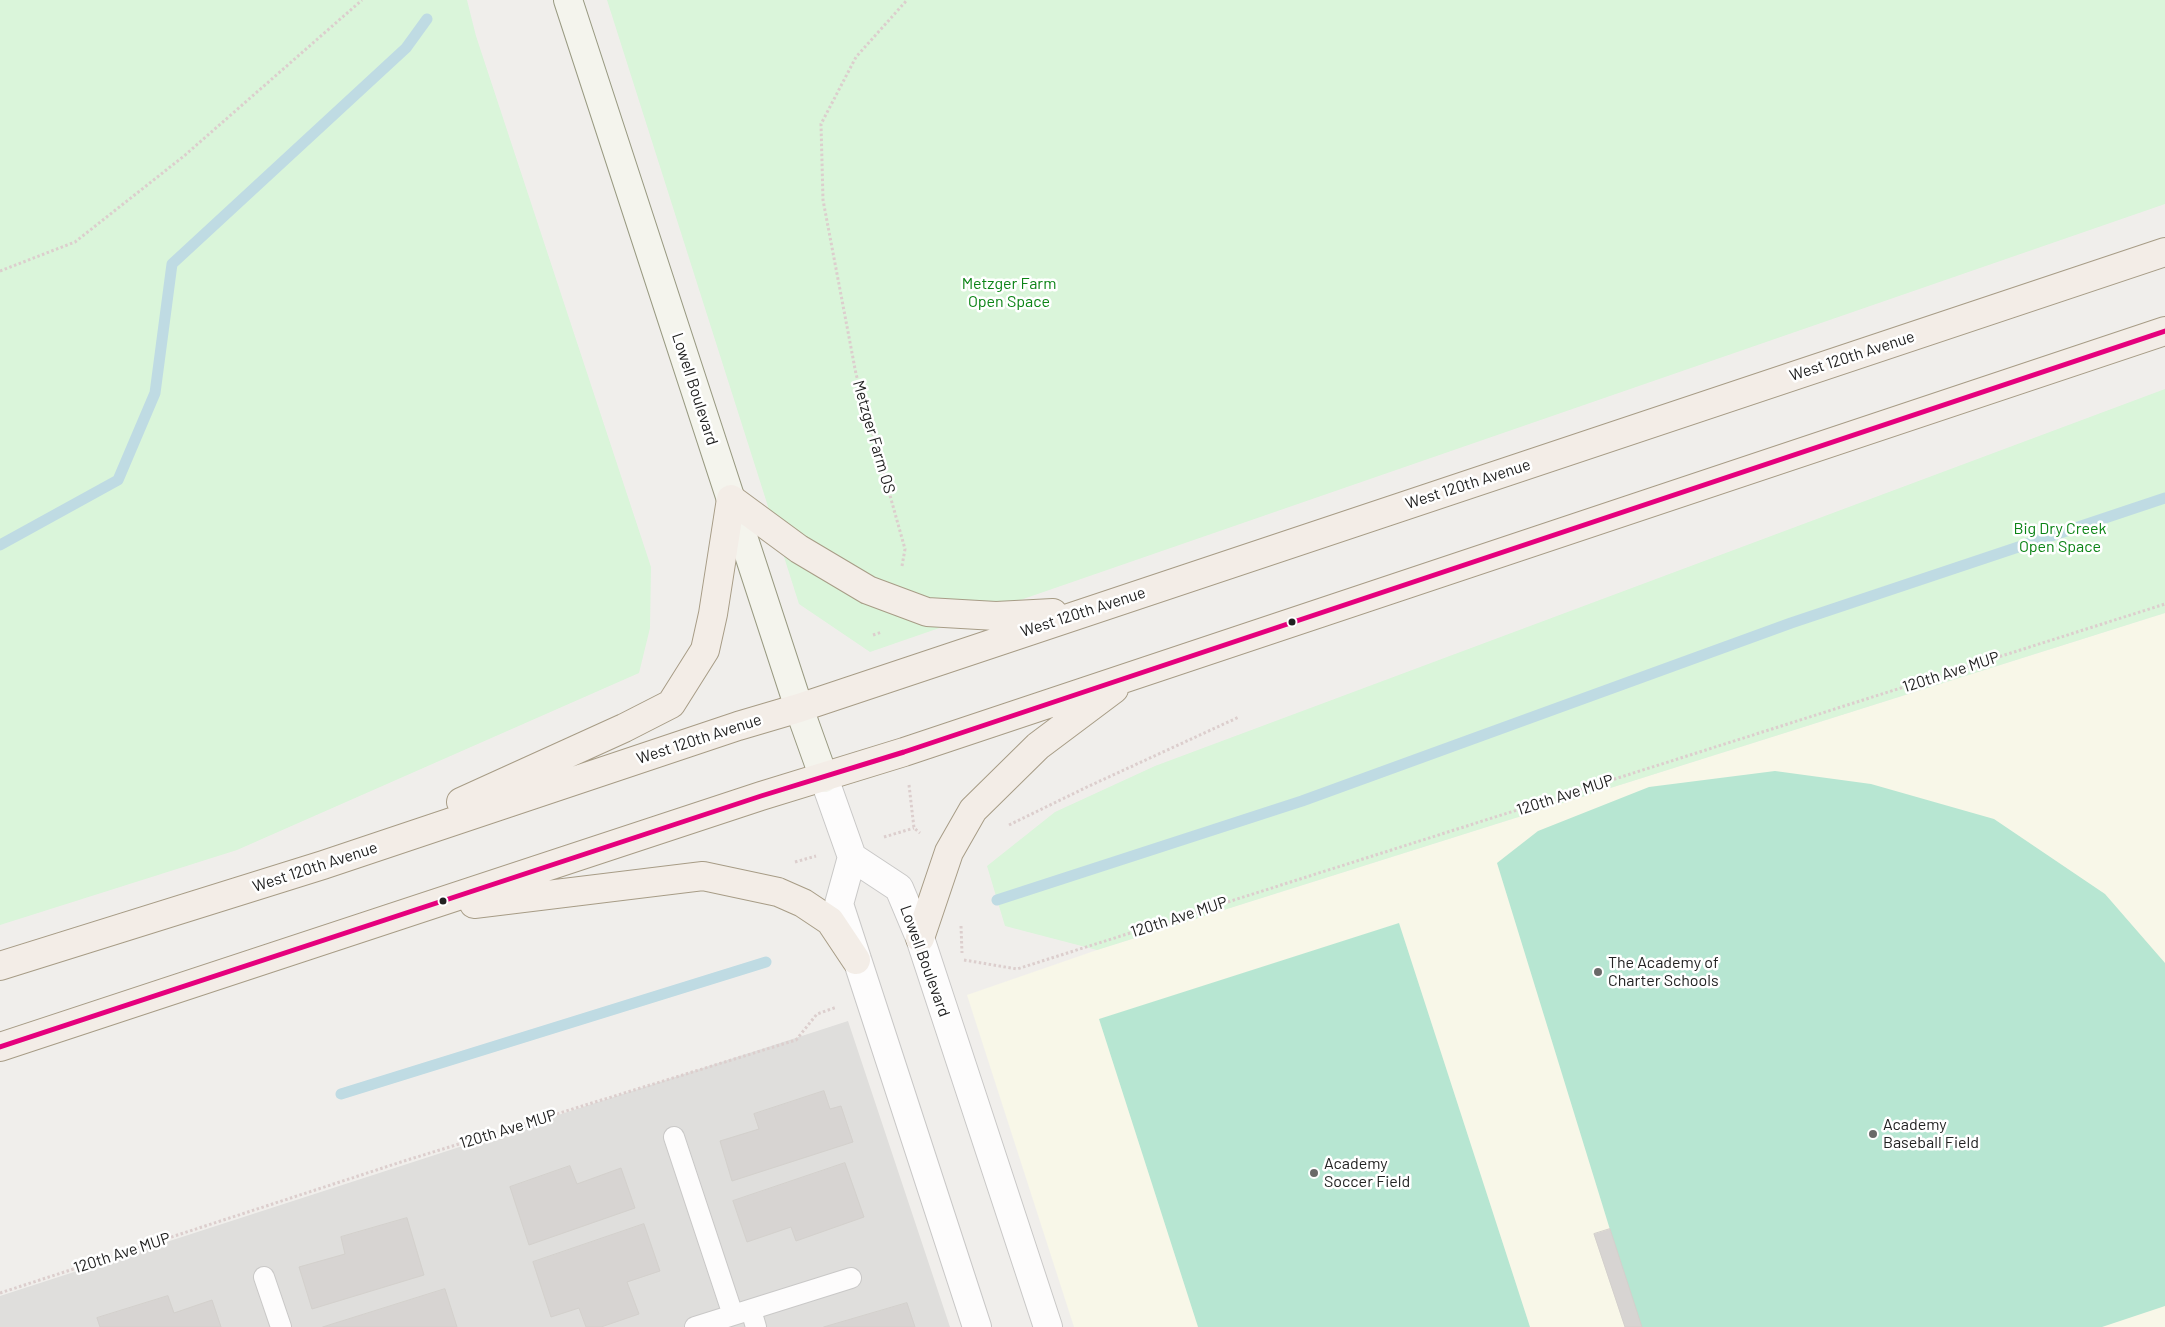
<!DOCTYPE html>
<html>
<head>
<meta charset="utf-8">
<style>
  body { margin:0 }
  canvas { display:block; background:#f0eeeb }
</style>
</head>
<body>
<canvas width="2165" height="1327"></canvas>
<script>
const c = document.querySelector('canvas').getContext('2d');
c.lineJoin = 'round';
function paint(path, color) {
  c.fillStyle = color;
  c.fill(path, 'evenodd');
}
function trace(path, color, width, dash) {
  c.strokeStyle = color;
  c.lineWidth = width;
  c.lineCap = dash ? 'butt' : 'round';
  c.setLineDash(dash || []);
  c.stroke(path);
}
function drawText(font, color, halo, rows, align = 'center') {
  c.font = font + ' Barlow,sans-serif';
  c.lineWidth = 5;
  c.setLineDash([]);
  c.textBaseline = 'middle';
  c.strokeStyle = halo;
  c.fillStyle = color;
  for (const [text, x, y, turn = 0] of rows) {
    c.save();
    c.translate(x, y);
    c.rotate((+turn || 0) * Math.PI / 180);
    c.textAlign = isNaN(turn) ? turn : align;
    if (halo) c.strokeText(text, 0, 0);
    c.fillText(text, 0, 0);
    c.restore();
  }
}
const residential = new Path2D(`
  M848,1021l102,306h-950v-31z`);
const education = new Path2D(`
  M2165,613v714h-1091l-107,-332 130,-45z`);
const park = new Path2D(`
  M0,0h467l9,36 175,531 -1,61 -11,45 -402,177 -237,75z
  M607,0h1558v204l-1295,448 -71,-48z
  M2165,389v224l-1068,337 -92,-24 -18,-60 68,-54 100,-46z`);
const pitch = new Path2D(`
  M1775,771l96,13 123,35 111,75 60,69v343l-63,21h-462l-143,-464 41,-32 111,-44z
  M1399,923l131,404h-332l-99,-308z`);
const stream = new Path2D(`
  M0,545l118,-65 37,-87 17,-129 234,-216 21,-29
  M997,900l305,-99 489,-178 374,-125
  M341,1094l425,-132`);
const building = new Path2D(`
  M824,1091l6,18 11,-3 12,36 -121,39 -12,-40 39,-12 -5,-15z
  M845,1163l19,54 -68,24 -5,-14 -44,15 -14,-41z
  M570,1166l7,18 44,-16 14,40 -106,37 -19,-58z
  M407,1218l17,57 -112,34 -13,-42 46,-13 -4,-17z
  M644,1224l16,47 -33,11 12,32 -38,13h-15l-7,-19 -28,9 -18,-55z
  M1610,1229l32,98h-17l-31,-93z
  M445,1289l12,38h-134z
  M168,1296l6,17 38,-13 9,27h-121l-3,-9z
  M907,1303l8,24h-91z`);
const path = new Path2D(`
  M0,271l75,-29 109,-86 178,-156
  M902,566l3,-17 -49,-175 -33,-174 -2,-76 35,-67 51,-57
  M873,635l9,-3
  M909,785l5,43 6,5
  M1009,825l78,-38 152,-70
  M884,837l30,-9
  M795,862l21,-6
  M961,926l1,27
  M964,960l53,9 1148,-365
  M0,1293l404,-132 392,-121 21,-26 20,-7`);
const lane = new Path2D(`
  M674,1137l59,178
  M264,1277l17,50
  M751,1310l5,17
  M695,1327l156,-49`);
const street = new Path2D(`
  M824,778l28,79
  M852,857l47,31 21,50 128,389
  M852,857l-13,47 138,423`);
const secondary = new Path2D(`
  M568,0l231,708 25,70`);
const primary = new Path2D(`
  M461,802l163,-74 47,-24 34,-54 8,-36 18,-115 68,50 69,41 59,22 69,4 57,-3
  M474,904l229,-28 75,16 25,11 27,18 26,39
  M920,938l29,-86 24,-42 65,-64 76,-57
  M0,966l323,-101 415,-139 61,-18 1366,-456
  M0,1047l761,-251 143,-44 1261,-421`);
const bus1 = new Path2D(`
  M0,1047l761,-251 143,-44 1261,-421`);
const markers = [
  [1292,622,4.5,"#222"],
  [443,901,4.5,"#222"],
  [1598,972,5,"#6a6968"],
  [1873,1134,5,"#6a6968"],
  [1314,1173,5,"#6a6968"]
];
const parkNames = [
  ["Metzger Farm",1009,284],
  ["Open Space",1009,302],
  ["Big Dry Creek",2060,529],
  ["Open Space",2060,547]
];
const streetNames = [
  ["West 120th Avenue",1852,356,-18],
  ["Lowell Boulevard",695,389,72],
  ["Metzger Farm OS",874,437,74],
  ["West 120th Avenue",1468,484,-18],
  ["West 120th Avenue",1083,612,-18],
  ["120th Ave MUP",1951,672,-18],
  ["West 120th Avenue",699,739,-18],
  ["120th Ave MUP",1565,795,-18],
  ["West 120th Avenue",315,867,-18],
  ["120th Ave MUP",1179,917,-18],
  ["Lowell Boulevard",925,961,70],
  ["120th Ave MUP",508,1129,-17],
  ["120th Ave MUP",122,1253,-18]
];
const poiNames = [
  ["The Academy of",1608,963],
  ["Charter Schools",1608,981],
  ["Academy",1883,1125],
  ["Baseball Field",1883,1143],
  ["Academy",1324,1164],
  ["Soccer Field",1324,1182]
];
paint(residential, '#dfdedc');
paint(education, '#f8f7e8');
paint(park, '#daf5da');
paint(pitch, '#b7e6d2');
trace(stream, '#bfdbe3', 11);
paint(building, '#d7d4d2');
trace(building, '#d3d0cc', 1);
trace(lane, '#c9c8c7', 22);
trace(street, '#c9c8c7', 30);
trace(secondary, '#999a82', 30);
trace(primary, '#a79c86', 30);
trace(path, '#dccecd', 3, [2.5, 2.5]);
trace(lane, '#fdfcfc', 20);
trace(street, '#fdfcfc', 28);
trace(secondary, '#f4f4ed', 28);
trace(primary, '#f3ede7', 28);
trace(bus1, '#e5007d', 5);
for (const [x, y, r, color] of markers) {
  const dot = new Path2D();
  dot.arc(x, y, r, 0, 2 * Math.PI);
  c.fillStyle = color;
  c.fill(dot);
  trace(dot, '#fff', 2);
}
drawText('16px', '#0c8416', '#fff', parkNames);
drawText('16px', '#222', '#fff', streetNames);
drawText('16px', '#222', '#fff', poiNames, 'left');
</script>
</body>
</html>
